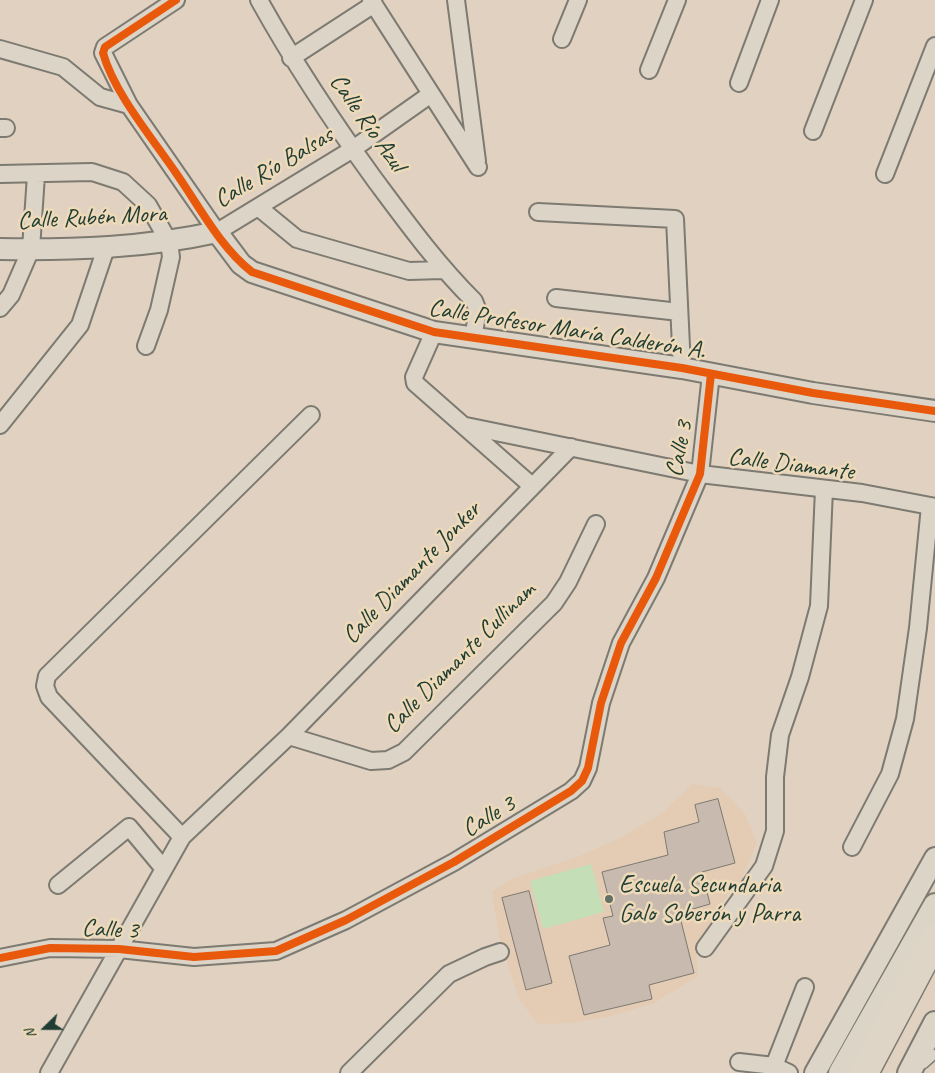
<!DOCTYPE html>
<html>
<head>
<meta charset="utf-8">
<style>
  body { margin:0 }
  #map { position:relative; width:935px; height:1073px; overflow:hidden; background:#e1d1c0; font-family:Caveat,sans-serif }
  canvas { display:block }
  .north { position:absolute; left:20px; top:1003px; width:50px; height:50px; -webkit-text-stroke:4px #eedab8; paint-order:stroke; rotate:248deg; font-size:14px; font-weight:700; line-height:20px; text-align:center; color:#1f3d34 }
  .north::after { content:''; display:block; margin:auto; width:18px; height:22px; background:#1f3d34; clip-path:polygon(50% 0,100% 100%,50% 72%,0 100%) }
</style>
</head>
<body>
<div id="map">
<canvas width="935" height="1073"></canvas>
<div class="north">N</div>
</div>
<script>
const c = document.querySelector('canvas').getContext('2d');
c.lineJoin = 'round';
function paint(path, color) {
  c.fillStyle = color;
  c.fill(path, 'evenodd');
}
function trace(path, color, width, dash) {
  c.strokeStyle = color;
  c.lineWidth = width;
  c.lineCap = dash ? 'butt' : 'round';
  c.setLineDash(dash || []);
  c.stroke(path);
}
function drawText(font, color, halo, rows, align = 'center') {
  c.font = font + ' Caveat,sans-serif';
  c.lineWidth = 5;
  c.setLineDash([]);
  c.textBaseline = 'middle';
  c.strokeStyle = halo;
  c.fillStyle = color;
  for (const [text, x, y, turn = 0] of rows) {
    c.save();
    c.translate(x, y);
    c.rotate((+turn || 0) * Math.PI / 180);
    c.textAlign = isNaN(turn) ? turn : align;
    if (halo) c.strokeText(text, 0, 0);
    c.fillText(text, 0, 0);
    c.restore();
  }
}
const built = new Path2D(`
  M693,784l27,4 25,26 12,29 -15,35 -23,28 -21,40 -2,11 2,19 -44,27 -43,13 -38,7 -35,1 -19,-25 -20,-62 -7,-45 19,-13 69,-23 40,-18 41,-24z`);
const green = new Path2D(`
  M591,864l13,48 -61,17 -13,-48z`);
const building = new Path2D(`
  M718,799l17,64 -33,9 8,32 -31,9 15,60 -45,12 3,14 -68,16 -15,-59 41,-11 -7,-27 10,-2 -11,-44 66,-17 -4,-23 35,-10 -4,-17z
  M529,891l23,92 -26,7 -24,-92z`);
const service = new Path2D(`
  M924,1064l11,-10`);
const minor = new Path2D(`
  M176,0l-71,47 -2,6 26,52 88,127 136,-83 78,-55
  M259,0c35,63 74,122 116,180 32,43 61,83 99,121l4,10 -5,26
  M371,0l107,167
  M456,0l21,161
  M562,39l16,-39
  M0,49l63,18 37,30 29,8
  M291,58l83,-54
  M649,70l28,-70
  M739,83l31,-83
  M0,128h6
  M813,131l51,-131
  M0,174l92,-2 31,10 25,23 21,37 2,15 -12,53 -13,36
  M885,174l50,-128
  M258,207l39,32 112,32 33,-1
  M538,212l137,7 7,149
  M556,298l123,14
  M0,308l11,-13 20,-46 5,-74
  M434,332l-20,45 1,6 117,103
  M0,425l80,-100 26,-77
  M466,426l234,48 162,19 73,14
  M289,736l82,25 17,-1 16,-8 150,-149 14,-21 28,-58
  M182,837l-133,-140 -4,-11 2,-10 264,-261
  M852,847l38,-73 15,-55 13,-91 12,-122
  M58,885l71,-58 35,42
  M705,948l59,-82 11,-35v-54l5,-42 20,-58 19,-71 5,-117
  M0,958l50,-10 69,1 75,8 82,-6 70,-31 108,-58 117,-71 11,-10 6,-13 13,-65 20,-60 35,-65 44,-104 11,-100
  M739,1062l35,4 15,7
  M774,1066l31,-79
  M49,1073l133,-236 107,-101 282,-289
  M349,1073l100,-99 36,-17 15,-5`);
const tertiary = new Path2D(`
  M0,249c73,1 145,-1 217,-17l24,32 11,8 182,60 248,36 131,25 122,18
  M815,1073l120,-215`);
const secondary = new Path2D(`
  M840,1073l95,-168
  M909,1073l26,-50`);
const trunk = new Path2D(`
  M864,1073l71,-134`);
const cycleway = new Path2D(`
  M176,0l-71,47 -2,6c11,40 50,86 73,120 23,33 44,74 76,99l182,60 248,36 131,25 122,18
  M0,958l50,-10 69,1 75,8 82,-6 70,-31 108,-58 117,-71 11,-10 6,-13 13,-65 20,-60 35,-65 44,-104 11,-100`);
const markers = [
  [609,899,5,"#637165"]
];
const streetNames = [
  ["Calle Río Azul",367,123,55],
  ["Calle Río Balsas",274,168,-31],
  ["Calle Rubén Mora",92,218,-3],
  ["Calle Profesor María Calderón A.",567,330,9],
  ["Calle 3",680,449,-79],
  ["Calle Diamante",791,465,7],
  ["Calle Diamante Jonker",412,573,-46],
  ["Calle Diamante Cullinam",460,658,-45],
  ["Calle 3",489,817,-31],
  ["Calle 3",110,930,3]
];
const poiNames = [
  ["Escuela Secundaria",619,885],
  ["Galo Soberón y Parra",619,914]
];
paint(built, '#e4cbb3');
paint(green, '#c4deb7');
paint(building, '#c8baae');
trace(building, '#7c7a71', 1);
trace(service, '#7c7a71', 11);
trace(minor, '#7c7a71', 20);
trace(tertiary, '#7c7a71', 24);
trace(secondary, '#7c7a71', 26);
trace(trunk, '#7c7a71', 31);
trace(service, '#ddd4c8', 8);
trace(minor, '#ddd4c8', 16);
trace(tertiary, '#ddd4c8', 20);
trace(secondary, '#ddd4c8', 22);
trace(trunk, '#ded5c6', 28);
trace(cycleway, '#e8590c', 8);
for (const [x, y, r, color] of markers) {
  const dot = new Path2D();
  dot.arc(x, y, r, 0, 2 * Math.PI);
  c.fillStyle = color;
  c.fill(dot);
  trace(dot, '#eedab8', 2);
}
drawText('25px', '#1f3d34', '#eedab8', streetNames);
drawText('25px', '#1f3d34', '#eedab8', poiNames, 'left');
</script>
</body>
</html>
